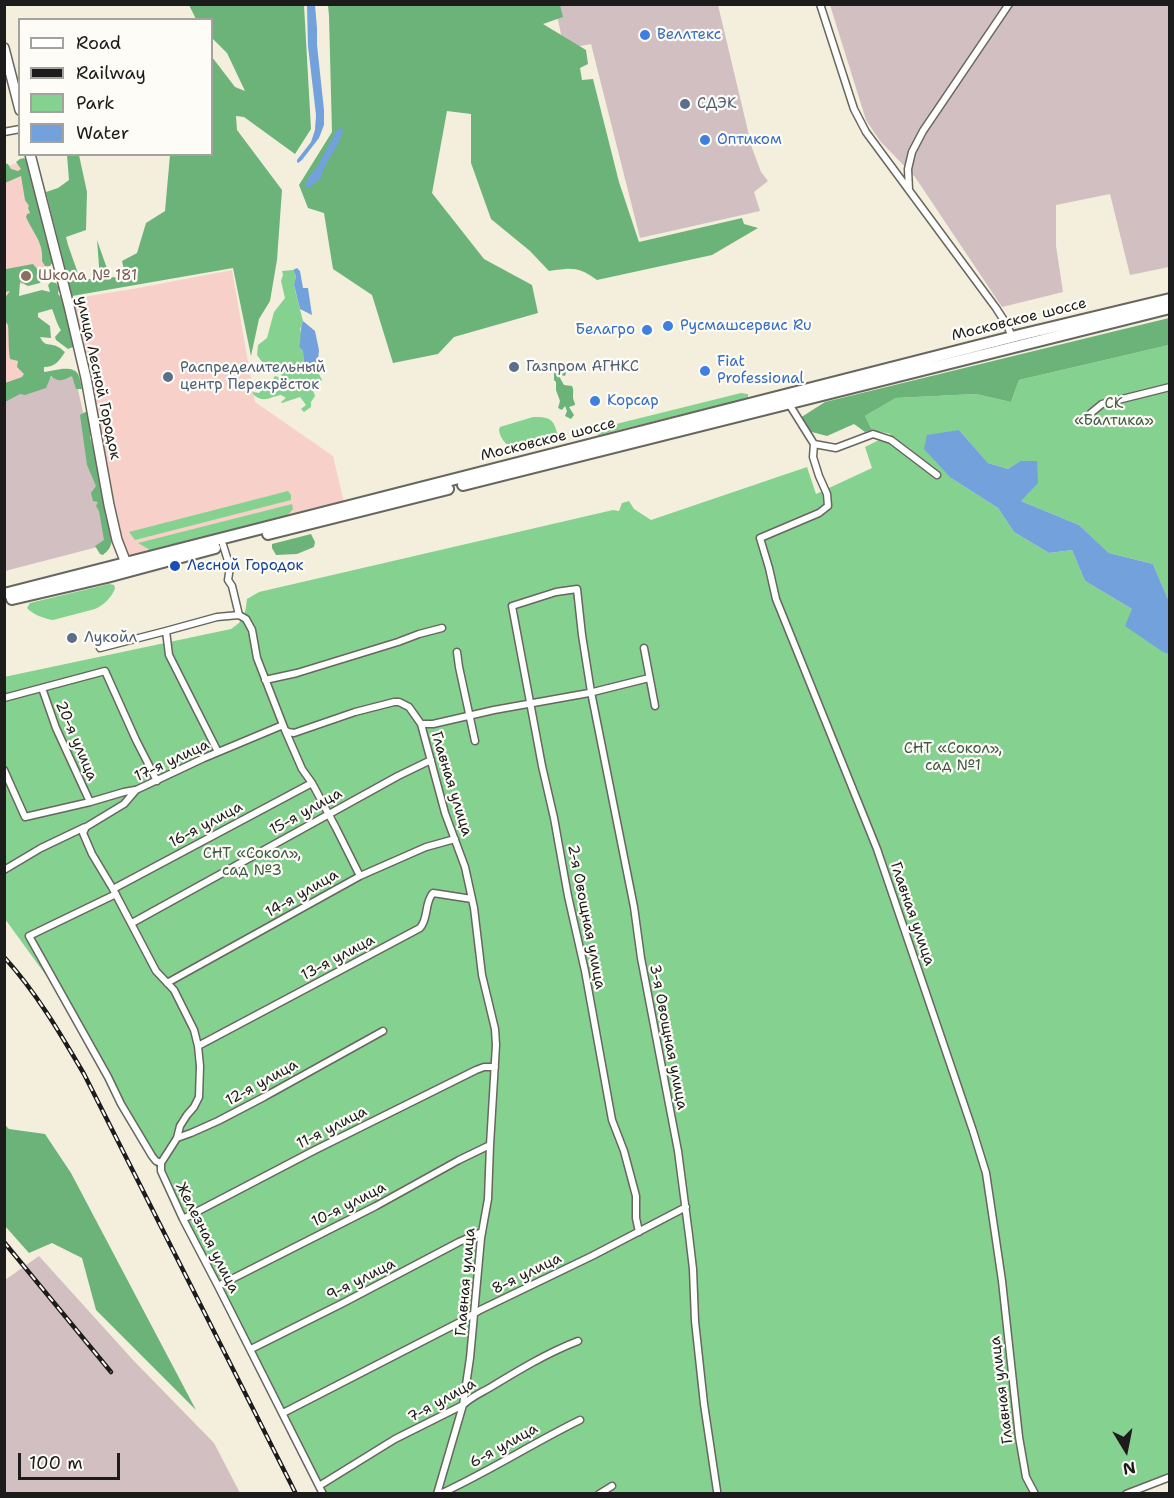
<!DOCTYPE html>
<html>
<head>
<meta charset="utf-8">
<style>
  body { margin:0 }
  #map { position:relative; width:1174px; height:1498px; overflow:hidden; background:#f3efdc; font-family:"Shantell Sans",sans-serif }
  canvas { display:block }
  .frame { position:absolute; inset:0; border:6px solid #1c1c1c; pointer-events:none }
  .legend { position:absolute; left:18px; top:18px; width:195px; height:138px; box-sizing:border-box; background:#fdfcf7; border:2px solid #a3a29f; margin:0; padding:8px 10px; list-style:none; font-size:18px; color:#1c1c1c }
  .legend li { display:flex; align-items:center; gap:12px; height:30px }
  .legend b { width:30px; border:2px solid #a3a29f }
  .north { position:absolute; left:1096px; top:1420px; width:60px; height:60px; -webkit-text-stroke:4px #fdfcf7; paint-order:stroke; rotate:170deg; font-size:16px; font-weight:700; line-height:24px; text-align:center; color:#1c1c1c }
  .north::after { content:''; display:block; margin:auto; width:21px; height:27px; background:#1c1c1c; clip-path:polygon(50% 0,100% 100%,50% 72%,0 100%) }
  .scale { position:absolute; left:18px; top:1453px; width:102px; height:27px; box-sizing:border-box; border:3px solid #1c1c1c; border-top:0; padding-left:8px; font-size:18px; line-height:21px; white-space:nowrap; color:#1c1c1c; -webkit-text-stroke:4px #fdfcf7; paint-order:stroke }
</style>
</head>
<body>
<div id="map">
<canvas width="1174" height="1498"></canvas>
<div class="frame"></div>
<ul class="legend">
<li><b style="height:8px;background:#fff"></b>Road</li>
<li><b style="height:8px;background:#1c1c1c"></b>Railway</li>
<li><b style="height:16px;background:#85d18f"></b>Park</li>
<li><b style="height:16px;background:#72a1db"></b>Water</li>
</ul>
<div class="north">N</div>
<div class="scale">100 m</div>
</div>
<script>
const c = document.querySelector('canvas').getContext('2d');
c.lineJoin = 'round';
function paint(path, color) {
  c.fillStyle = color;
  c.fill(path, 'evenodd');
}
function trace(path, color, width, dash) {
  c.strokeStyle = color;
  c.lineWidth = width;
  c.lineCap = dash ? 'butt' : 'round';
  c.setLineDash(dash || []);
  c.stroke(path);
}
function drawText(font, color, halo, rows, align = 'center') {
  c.font = font + ' "Shantell Sans",sans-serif';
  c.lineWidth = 4.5;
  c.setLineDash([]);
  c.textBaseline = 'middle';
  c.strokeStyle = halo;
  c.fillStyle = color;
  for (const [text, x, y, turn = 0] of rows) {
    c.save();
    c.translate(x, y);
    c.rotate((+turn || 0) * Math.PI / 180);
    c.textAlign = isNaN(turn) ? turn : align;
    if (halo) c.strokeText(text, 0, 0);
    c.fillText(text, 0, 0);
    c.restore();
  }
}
const built = new Path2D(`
  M22,162l29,114 -39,10 27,94 -35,11v-224z
  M232,270l23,132 78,54 11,46 -210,54 -6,-2 -8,-13 -49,-242 67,-11z`);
const industrial = new Path2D(`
  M555,5h163l34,143 9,24 7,9 -14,11 6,19 -120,27 -49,-194 -27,5z
  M830,5h339v262l-39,8 -20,-81 -54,11v41l7,46 -61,15 -87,-130 -35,-36 -14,-21z
  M74,372l38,168 -3,4 -104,27 -1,-180 35,-11z
  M39,1256l94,104 81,83 26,50h-235v-213z`);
const green = new Path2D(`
  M293,270l3,6 -2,10 9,35 -3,8 2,10 -3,8 4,4 1,15 7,4h6l5,10 -9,10 2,6 -4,6v5l-7,5 -3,-3 5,-4 -6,-8 -18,6 -1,-1 5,-4 -5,-3c-11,2 -18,9 -28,-1v-2l6,1 5,-5 12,4 4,-2 -7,-11 2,-3 6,2 1,-1 -2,-4h-3v-3l3,-4 -9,-3 -4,3h-2l-8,-11 1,-10 9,-7 7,-26 11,-14 -4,-17 2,-6 -1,-4z
  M1169,345v255l-2,-3 -14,-33 -44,-11 -30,-28 -58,-24 -1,-40 -12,8 -20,-6 -29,-33 -8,48 47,30 16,24 35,21 23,-3 13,31 47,28 33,45 4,-1v827l-34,14 -814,-1 -204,-403 -56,-94 -56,-77 -1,-242 227,-48c14,-9 14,-15 16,-30l12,-7 354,-82 6,1 3,-8 7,-2 5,8 17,11 156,-53 9,27 56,-26 -7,-21 26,-13 -19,-4 -7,-14 31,-18 80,-4 35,8 8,-22z
  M741,393l7,1v4l-149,37 -3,-1v-4l4,-2z
  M533,417c18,0 21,2 25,20l-3,7 -36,8c-10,-4 -19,-12 -20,-22l1,-3z
  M288,491l3,4v5l-156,40 -6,-8z
  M292,504l1,5 -6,7 -137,34 -12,-7z
  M109,584l5,1 1,3c-2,8 -12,18 -20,21l-42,11c-8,-1 -21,-6 -26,-12l3,-5 4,-1z`);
const forest = new Path2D(`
  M189,5h115l7,124 -16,25 -51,-37 -8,-1 1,14 45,60 -5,70 -7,41 -11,18 -8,37 -18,-88 -161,28 -26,-104 12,-4 11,-8 -2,-25h12l8,37 -1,38 -20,7 2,8 12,34h20l-3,-39 13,37 16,1 -4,-17 15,-8 9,-30 19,-12 5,-56 42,-1v-97l23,30 10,4 -18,-38 -15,-15v-18l-16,-1z
  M328,5h232l3,12 -20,7 43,26 2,14 -8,4 2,12 11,-1 26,103 20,60 103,-24 2,6 14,4 -46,27 -115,25c-20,-14 -25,-12 -48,-9l-19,-20 -39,-32 -20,-56v-49l-24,-3 -15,82 52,66 48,26 6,28 -84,24 -16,17 -45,9 -21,-68 -39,-26 -9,-56 -16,-5 -9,-23 33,-53 -3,-116z
  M24,158l3,3 16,62c0,10 7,28 10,39l-3,4h-5l-3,-5c2,-18 -9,-28 -16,-44l1,-3 3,-1 -2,-5 1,-2 -4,-6 -4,-24 -16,7 -1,-20 4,1 3,5 7,2 3,-2 -5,-7 4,-3z
  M4,258l2,11 27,-5 10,12 -3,7 -12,3 -8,-4 -1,14 23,-6 8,2 -2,-7 3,-3 5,1 3,5 -1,6c12,11 18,38 15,53l-5,2 -12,-9 -1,-3 6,-7c-4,-5 -6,-14 -9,-21l-14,4v4l12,9 1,12 -11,-1c5,11 10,5 18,10 3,1 5,4 7,5 -6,9 -10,15 -21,15v5c9,-1 28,-8 34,2 2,4 3,10 4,15h-6l-4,-13c-8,4 -13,7 -21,0l-5,12 -21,7 -5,-1 -15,8v-19l17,-6 2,-3 -7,-7 1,-6 -8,-2c-2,-12 -1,-23 -2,-34l-3,-4 -1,-22 6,-8 -5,1z
  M1169,318v27l-150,35 -8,22 -35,-8 -80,4 -31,18 7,14 -7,2 -11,-8 -27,12 -19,-5 -8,-13 25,-16z
  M554,368c6,0 9,0 12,5l-1,3 -4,-1 -1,3 4,7 8,1c2,5 1,6 1,11 0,3 2,5 2,8l-6,2 5,8 -3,4 -6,-3 2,-5 -2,-5 -3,4 -4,-2 2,-7 -4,-11v-8l-2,-2z
  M87,411h2l6,10 -5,16 4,14 5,8 11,50 -5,6c4,8 10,23 5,32 -1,3 -5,6 -7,8l-3,-1 -5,-8 9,-6 -5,-29 -3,-5 2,-4 -5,-1 -2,-8 5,-7 -9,-21 -7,-50z
  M311,534l4,8 -1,5 -17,7 -21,1 -4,-7v-4z
  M5,1125l4,4 36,5 26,39 125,237 -100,-100 -14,-52 -30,-15 -23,10 -24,-27z`);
const water = new Path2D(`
  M307,5h8l2,23v17l7,65v15l-5,13 -17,22 -4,3 -1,-1v-2l14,-18 4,-12 1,-15 -8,-69z
  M341,128l2,3c-4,17 -19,30 -22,47l-11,9h-5l3,-9 9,-11 20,-37z
  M297,268l3,3 3,17h5l4,27 -12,-6 -6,-24 2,-9 -3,-6z
  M303,321l12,10 4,19 -2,20h-6l-7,-4 -1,-15 -4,-4c3,-10 0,-17 4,-26z
  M959,430l29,33 20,6 12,-8h17l1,22 -17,18 58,24 30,28 44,11 14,33 2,3v53l-3,1 -41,-28 7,-17 -47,-28 -13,-31 -23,3 -35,-21 -16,-24 -47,-30 -27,-29 3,-14z`);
const street = new Path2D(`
  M820,4l34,105 12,23 130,176 11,17 5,12
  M4,132l16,-3
  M909,190l-1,-21 4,-17 11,-21 86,-127
  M789,404l25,40 -1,13 6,19 8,18 1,12 -9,7 -59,25 9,30 7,31 101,250 96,282 13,42 6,40 10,68 17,156 7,40 9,17
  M1091,413l11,-9 68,-17
  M814,444l22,4 37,-14 18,6 46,35
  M223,545l7,22 -2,13 4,6 7,29 7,4 6,11 5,28 28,72 3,2 6,1 61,-21 39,-10h5l10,5 12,17 24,89 20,54 9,41 8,67 13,54 1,16 -6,100 -2,54 -7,39 -11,120 -7,47 -26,89
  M100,648l66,-17
  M644,648l11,58
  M457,652l2,15 16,74
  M265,680l32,-7 101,-31 21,-8 23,-6
  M42,688l14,40 34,74
  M4,698l101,-27 31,69 21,41
  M421,724h12l61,-14 95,-17 60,-15
  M285,730l17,39 10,14 24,45 24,48
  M218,752l-49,-97 -3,-24 51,-14 22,-2
  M4,770l21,47 65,-15 34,-10 11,-2
  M4,870l37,-22 44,-21
  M113,889l199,-106
  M116,894l-87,42 79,141 13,27 31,52 4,5 5,2v8l22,48 35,67 105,208
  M132,923l266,-147 33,-16
  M167,983l193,-107 66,-29 29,-8
  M198,1046l222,-118c9,-10 4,-25 13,-35l39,6
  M177,1138l3,-12 7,-11 7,-8 5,-10 1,-31 -2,-20 -4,-16 -20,-40 -18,-19 -43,-82 -21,-35 -9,-21 3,-6 38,-23 12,-14 68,-32 79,-33
  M161,1163l16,-25 14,-5 27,-12 46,-24 119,-66
  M183,1219l132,-69 161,-80 8,-3h11
  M639,1232l-3,-14v-22l-12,-45 -12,-31 -27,-149 -17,-75 -14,-78 -12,-52 -30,-160 44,-14 21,-3 5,46 9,57 43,215 7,51 37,193 11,84 4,34 2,52 9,83 13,87
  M218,1286l158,-80 83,-46 31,-15
  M251,1349l92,-46 116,-61 23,-10
  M283,1413l177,-91 20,-12 112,-54 94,-49
  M319,1486l76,-47 68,-34c8,-8 18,-12 28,-18 28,-17 56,-34 87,-46
  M440,1494c48,-22 93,-51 140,-74
  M599,1494l13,-8
  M1126,1494l44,-17`);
const secondary = new Path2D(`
  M4,48l16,62
  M30,154l39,152 17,72 23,127 8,35 9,23`);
const primary = new Path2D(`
  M463,485l707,-177
  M268,534l180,-45
  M4,594l1016,-259 150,-36
  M12,599l95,-22 108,-29`);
const rail = new Path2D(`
  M4,957c32,35 56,76 80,117l212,420
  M4,1242l107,130`);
const markers = [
  [645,35,6,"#3f7fe0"],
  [685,104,6,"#5c6f8a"],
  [705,140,6,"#3f7fe0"],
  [26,276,6,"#8d6e63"],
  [668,326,6,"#3f7fe0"],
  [647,330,6,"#3f7fe0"],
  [514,367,6,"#5c6f8a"],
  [705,371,6,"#3f7fe0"],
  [168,377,6,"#5c6f8a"],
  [595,401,6,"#3f7fe0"],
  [175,566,6,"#1a4fb4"],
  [72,638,6,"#5c6f8a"]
];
const shopNames = [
  ["Веллтекс",657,35],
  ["Оптиком",717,140],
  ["Русмашсервис Ru",680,326],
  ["Белагро",635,330,"right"],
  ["Fiat",717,362],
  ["Professional",717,379],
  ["Корсар",607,401]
];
const serviceNames = [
  ["СДЭК",697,104],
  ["Газпром АГНКС",526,367],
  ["Распределительный",180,368],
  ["центр Перекрёсток",180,385],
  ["Лукойл",84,638]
];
const educationNames = [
  ["Школа № 181",38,276]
];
const streetNames = [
  ["Московское шоссе",1019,320,-14],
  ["улица Лесной Городок",98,378,78],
  ["Московское шоссе",548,440,-14],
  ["20-я улица",76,741,67],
  ["17-я улица",172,761,-25],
  ["Главная улица",451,784,73],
  ["15-я улица",306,812,-29],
  ["16-я улица",206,825,-28],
  ["14-я улица",302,894,-30],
  ["Главная улица",912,914,71],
  ["2-я Овощная улица",586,917,79],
  ["13-я улица",338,958,-28],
  ["3-я Овощная улица",668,1037,79],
  ["12-я улица",262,1083,-29],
  ["11-я улица",332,1128,-27],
  ["10-я улица",349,1205,-27],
  ["Железная улица",207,1238,63],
  ["8-я улица",527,1274,-26],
  ["9-я улица",361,1280,-27],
  ["Главная улица",466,1282,-85],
  ["Главная улица",1002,1390,-97],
  ["7-я улица",442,1401,-29],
  ["6-я улица",504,1446,-29]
];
const parkNames = [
  ["СК",1114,404],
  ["«Балтика»",1114,421],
  ["СНТ «Сокол»,",953,749],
  ["сад №1",953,766],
  ["СНТ «Сокол»,",252,854],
  ["сад №3",252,871]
];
const transitNames = [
  ["Лесной Городок",187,566]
];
paint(built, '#f7d1c9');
paint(industrial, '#d2bfc1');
paint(green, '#85d18f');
paint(forest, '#6cb37a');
paint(water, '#72a1db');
trace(street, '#67665f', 9);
trace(secondary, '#67665f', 12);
trace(primary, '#67665f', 14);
trace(street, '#fff', 6);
trace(secondary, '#fff', 9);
trace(primary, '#fff', 10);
trace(rail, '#1c1c1c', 4.5);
trace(rail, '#fdfcf7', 2, [7]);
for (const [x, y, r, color] of markers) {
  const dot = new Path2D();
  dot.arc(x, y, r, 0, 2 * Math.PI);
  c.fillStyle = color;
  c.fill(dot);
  trace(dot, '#fdfcf7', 2);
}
drawText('15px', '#366cbe', '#fdfcf7', shopNames, 'left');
drawText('15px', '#4e5e75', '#fdfcf7', serviceNames, 'left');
drawText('15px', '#785e54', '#fdfcf7', educationNames, 'left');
drawText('15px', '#1c1c1c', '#fdfcf7', streetNames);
drawText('15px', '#415b44', '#fdfcf7', parkNames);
drawText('15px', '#164399', '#fdfcf7', transitNames, 'left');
</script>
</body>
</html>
